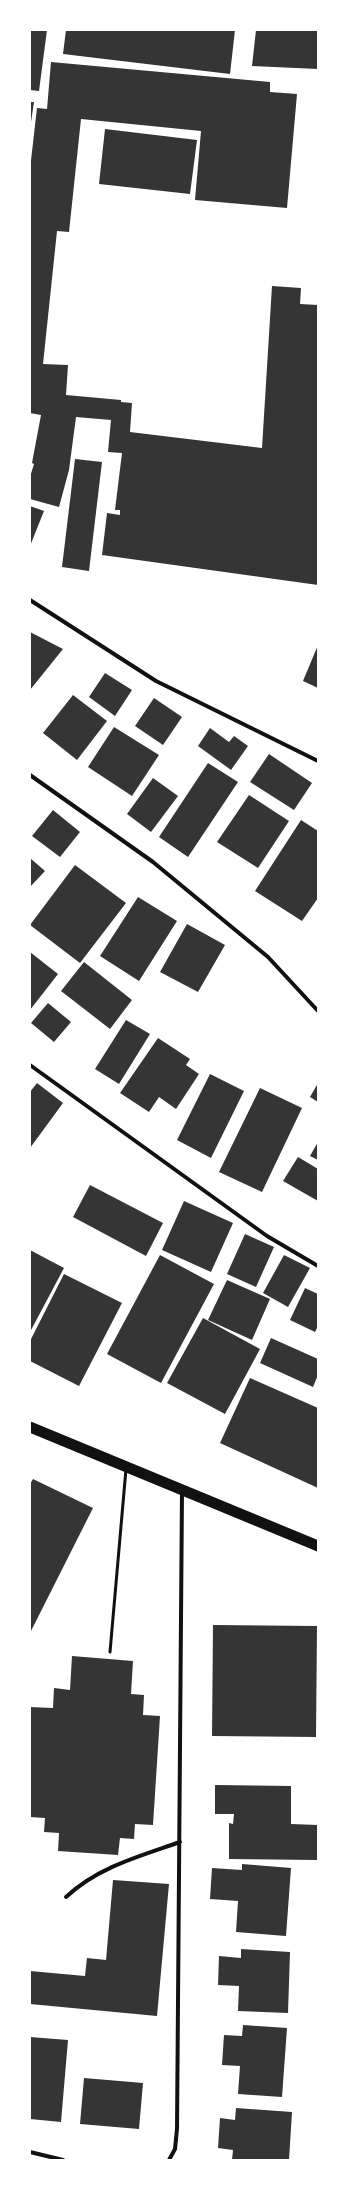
<!DOCTYPE html>
<html>
<head>
<meta charset="utf-8">
<style>
  body { margin:0 }
  #map { position:relative; width:348px; height:2190px; overflow:hidden; background:#fff; font-family:Poppins,sans-serif }
  canvas { display:block }
  .frame { position:absolute; inset:0; border:31px solid #fff; pointer-events:none }
</style>
</head>
<body>
<div id="map">
<canvas width="348" height="2190"></canvas>
<div class="frame"></div>
</div>
<script>
const c = document.querySelector('canvas').getContext('2d');
c.lineJoin = 'round';
function paint(path, color) {
  c.fillStyle = color;
  c.fill(path, 'evenodd');
}
function trace(path, color, width, dash) {
  c.strokeStyle = color;
  c.lineWidth = width;
  c.lineCap = dash ? 'butt' : 'round';
  c.setLineDash(dash || []);
  c.stroke(path);
}
const building = new Path2D(`
  M30,30h17l-8,61 -9,-1z
  M66,30h169l-5,44 -167,-20z
  M256,30h62v39l-66,-3z
  M51,62l219,20v10l27,2 -10,114 -92,-8 6,-69 -120,-12 -12,113 -12,-1 -14,133 25,1 -2,30 55,5v2l11,1 -2,29 132,16 10,-162 29,2 -1,16 18,1v280l-216,-30 5,-42 13,2v-5h-5l7,-57 -14,-1 3,-32 -35,-3 -7,53 -10,37 -29,-8v-22l4,-13 -2,-1 9,-48 -11,-2v-244l7,-61 10,1z
  M30,102h4l-3,20h-1z
  M105,129l92,11 -7,54 -91,-10z
  M75,459l27,3 -13,109 -27,-4z
  M30,506l14,5 -14,35z
  M30,632l33,17 -33,41z
  M318,645v43l-15,-7z
  M105,673l27,17 -17,26 -26,-19z
  M73,695l34,26 -30,39 -34,-27z
  M154,698l28,19 -19,28 -28,-19z
  M114,727l45,28 -27,41 -44,-29z
  M210,728l19,14 5,-6 14,10 -17,24 -33,-24z
  M269,754l43,29 -18,27 -44,-28z
  M208,763l30,19 -50,75 -29,-20z
  M153,778l25,18 -27,36 -24,-18z
  M249,795l40,26 -31,47 -41,-26z
  M53,810l27,22 -20,25 -28,-21z
  M301,820l17,11v67l-16,23 -47,-30z
  M30,858l15,13 -15,16z
  M75,865l51,38 -46,60 -50,-38z
  M138,897l39,24 -38,60 -39,-25z
  M187,924l38,21 -27,47 -38,-20z
  M30,952l28,22 -28,36z
  M84,962l48,38 -22,29 -49,-38z
  M48,1003l23,19 -17,20 -23,-19z
  M126,1020l24,14 -31,50 -24,-15z
  M158,1038l32,21 -4,6 13,9 -23,35 -17,-12 -10,15 -29,-19z
  M210,1074l34,17 -33,67 -34,-18z
  M37,1083l26,20 -33,45v-56z
  M318,1083v19l-8,-5z
  M260,1088l42,20 -40,84 -43,-20z
  M318,1142v18l-8,-4z
  M298,1157l20,12v32l-35,-20z
  M90,1185l73,38 -17,33 -73,-39z
  M184,1201l49,22 -22,49 -49,-22z
  M245,1234l29,13 -18,40 -29,-13z
  M30,1250l34,18 -34,64z
  M160,1255l54,29 -53,99 -54,-29z
  M284,1255l26,13 -22,39 -25,-14z
  M64,1274l58,29 -43,83 -49,-25v-20z
  M227,1280l43,19 -18,41 -44,-20z
  M305,1288l13,6v32l-3,6 -25,-12z
  M203,1318l57,31 -35,65 -58,-31z
  M271,1338l47,21v16l-5,12 -53,-24z
  M250,1378l68,30v80l-98,-45z
  M33,1479l60,29 -62,123 -1,-147z
  M213,1625l104,1 -1,111 -104,-1z
  M72,1656l61,5 -2,33 13,1 -1,20 17,1 -7,109 -18,-1 -1,15 -14,-1 -2,17 -60,-4 1,-18 -15,-1 1,-14 -15,-1v-110l23,1 1,-20 16,2z
  M215,1785l76,1v38l27,1v35l-89,-1v-36l4,1 1,-10h-19z
  M242,1864l49,4 -5,68 -50,-4 2,-31 -28,-2 2,-31 30,2z
  M113,1880l56,4 -12,132 -127,-12v-33l55,5 2,-18 19,2z
  M241,1949l49,3 -2,61 -50,-2 1,-25 -21,-1 1,-29 22,2z
  M243,2025l44,3 -5,69 -44,-3 2,-28 -18,-1 2,-30 18,1z
  M30,2037l38,3 -7,82 -31,-3z
  M84,2078l59,5 -4,46 -59,-5z
  M236,2108l56,4 -3,48h-57l1,-10 -15,-2 2,-30 15,2z`);
const service = new Path2D(`
  M110,1652l16,-183`);
const minor = new Path2D(`
  M30,600l126,81 162,80
  M30,775l123,87 115,95 50,54
  M30,1065l237,171 51,30
  M66,1897c32,-30 74,-41 114,-55
  M30,2152l33,8
  M169,2160l6,-11 2,-20 5,-638`);
const trunk = new Path2D(`
  M30,1427l288,119`);
paint(building, '#353535');
trace(service, '#111', 3);
trace(minor, '#111', 4);
trace(trunk, '#111', 11);
</script>
</body>
</html>
